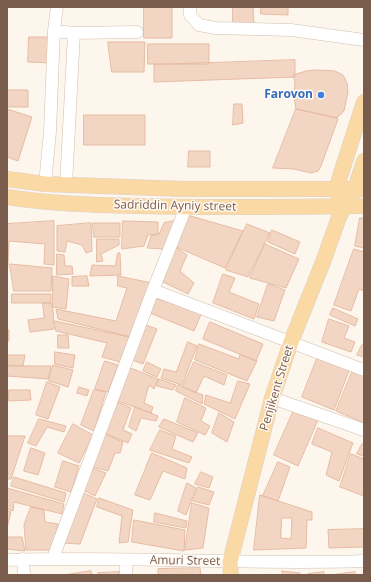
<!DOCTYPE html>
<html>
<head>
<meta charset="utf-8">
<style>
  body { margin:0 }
  #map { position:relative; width:371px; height:582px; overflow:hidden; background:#fdf6ec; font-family:"Open Sans",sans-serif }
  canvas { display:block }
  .frame { position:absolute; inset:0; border:8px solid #7a5c4d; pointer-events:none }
</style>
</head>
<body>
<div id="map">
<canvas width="371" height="582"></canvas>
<div class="frame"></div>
</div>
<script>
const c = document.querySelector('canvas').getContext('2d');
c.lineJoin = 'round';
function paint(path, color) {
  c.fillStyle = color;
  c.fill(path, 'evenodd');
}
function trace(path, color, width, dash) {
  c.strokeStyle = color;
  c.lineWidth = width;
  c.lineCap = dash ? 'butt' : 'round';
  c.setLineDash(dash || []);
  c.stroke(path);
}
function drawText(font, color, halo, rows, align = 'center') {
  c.font = font + ' "Open Sans",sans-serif';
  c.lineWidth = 3;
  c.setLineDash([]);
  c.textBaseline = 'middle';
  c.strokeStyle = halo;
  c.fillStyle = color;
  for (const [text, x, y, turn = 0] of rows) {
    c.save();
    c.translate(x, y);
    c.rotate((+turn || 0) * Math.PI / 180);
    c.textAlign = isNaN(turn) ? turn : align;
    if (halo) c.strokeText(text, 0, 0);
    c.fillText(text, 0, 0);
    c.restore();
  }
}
const building = new Path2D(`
  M144,7h28v31h-28z
  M233,7h20l1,18h-21z
  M261,7h27v8l-27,-1z
  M29,37h24l-1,26 -24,-1z
  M108,42h37l-1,30h-32z
  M148,44h61v20h-61z
  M295,60v17l-141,5v-17z
  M315,70l20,1 8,4 4,8 1,9 -4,19 -7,7 -41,-9 -2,-12 1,-15 -2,-7 13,-4z
  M7,90h21v17h-21z
  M234,104h8l1,19 -10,2z
  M7,109l25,8 -14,44 -11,-4z
  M296,109l41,9 1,1 -17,47 -3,5 -7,2 -17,-4 -21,-1z
  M84,115h61v30h-61z
  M189,151h21v16h-22z
  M187,215l56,16 -18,37 -51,-22z
  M360,218h4v30l-9,-2z
  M178,220l-15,29 -16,-1 4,-12 8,-2 5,-11z
  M54,221v44l-10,-1 1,-20 -36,-3 -2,42v-59z
  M123,221l35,1v12l-10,1 -4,11 -22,3z
  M91,223l1,28 -6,2 -4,-8 -15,-4 -2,11 -8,-1v-25z
  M93,223h27v14h-26z
  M247,224l23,9 -22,44 -22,-7z
  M272,230l28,12 -5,12 -27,-12z
  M97,239h22v6l-18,9 2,7 -6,1z
  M265,244l34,15 -13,29 -36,-10z
  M172,245l15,10 -7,16 14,12 -6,11 -29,-14z
  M354,249l10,3v39l-5,-2 -8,22 -17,-6z
  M118,253h2l1,22 -31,1 2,-11 23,1z
  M57,254l7,1 1,11h7l1,8 -16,1z
  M10,264l42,4 -1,23h-37z
  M223,274l12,4 -6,14 30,12 -5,15 -41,-16z
  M53,276l16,3 -3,30 -13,-2z
  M87,276l2,10h-17v-9z
  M118,276l34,7 -21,54 -73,-18 -2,-10 60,12 11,-33 -9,-2z
  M268,284l17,6 -11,31 -17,-4z
  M12,294h39v9h-39z
  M154,298l48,14 -8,19 -44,-18z
  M43,303h8l2,7 1,19 -24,3 -2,-12 16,-2z
  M333,308l25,11 -3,7 -25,-11z
  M329,319l20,7 -5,12 11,4 -4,10 -29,-10z
  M55,321l74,16 -9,25 -18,-5 5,-14 -51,-12z
  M210,322l53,22 -7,17 -53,-22z
  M146,325l11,4 -14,35 -11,-4z
  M7,330h2v11h-2z
  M58,335h10l1,13h-11z
  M188,342l9,4 -15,39 -21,-7 3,-9 12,3z
  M199,344l40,15 1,-5 17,7 -10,20 -52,-21z
  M362,345h2v12l-7,-2z
  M55,352l20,3 -2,13 -18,-4z
  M7,355h18l-2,11 -16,-1z
  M318,356l32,12 -16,42 -32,-13z
  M105,361l13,4 -10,27 -13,-3z
  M147,362l14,7 -4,8 -14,-6z
  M194,362l33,13 -3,10 -20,-9 -8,17 -13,-6z
  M53,365l20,5 -5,17 -19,-6z
  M7,366h44l-3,13 -41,-3z
  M128,367l30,12 -4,10 -5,-4 -5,18 9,4 -2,6 -36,-13z
  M353,370l11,5v48l-28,-12z
  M159,379l17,6 -3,5 -16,-4z
  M238,381l12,3 -15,35 -31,-15 2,-9 24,8z
  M47,382l13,5 -12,32 -12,-4z
  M178,385l25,10 -1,9 -26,-13z
  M79,387l10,3 -2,6 -10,-3z
  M9,390h21l1,10 -22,1z
  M94,390l12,2 -12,39 -13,-6z
  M185,398l21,10 -5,13 9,5 -5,9 -28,-13z
  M115,401l16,7 -8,22 9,4 -4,9 -26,-11z
  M135,407l23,9 -2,5 -15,-3 -5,13 -7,-4z
  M294,410l24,10 -20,46 -24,-11z
  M219,413l15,9 -7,20 -15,-9z
  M39,419l27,7 -2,6 -17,-5 -11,19 -8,-3z
  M164,419l34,14 -5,9 -34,-15z
  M73,424l20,11 -14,28 -21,-10z
  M318,428l35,15 -14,38 -13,-6 6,-23 -20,-8z
  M160,430l16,6 -4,13 20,8 -3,6 -39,-13z
  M102,433l21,9 -3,11h-5l-7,18 -20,-5z
  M7,436h18l-14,43h-4z
  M362,444h2v12l-7,-2z
  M31,448l14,5 -7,22 -14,-4z
  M152,453l35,15 -2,11 -22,-8 -13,29 -15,-5z
  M351,454l13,5v37l-24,-9z
  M63,461l16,5 -8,26 -16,-5z
  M278,462l12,5 -12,34 -15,-5z
  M91,468l15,5 -11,23 -12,-6z
  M201,472l12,5 -4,11 -14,-4z
  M14,477l52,16 -2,9 -53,-16z
  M187,483l9,5 -10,27 -8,-4z
  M198,487l16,5 -5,13 -16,-4z
  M7,488l57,16 -2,10 -48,-12 -1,9 -6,-2z
  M81,492l16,7 -17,45 -18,-1z
  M260,495l52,17v8h-5l-1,28 -52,2zM282,518h10l-1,21 -10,-1z
  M99,498l34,12 -5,32 -9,1 3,-27 -25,-9z
  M192,503l17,5 -6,40 -18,2z
  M31,507l13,3 1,12 13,2 -5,26h-27l-2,-25z
  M7,511l4,1 -4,16z
  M155,513l32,8 -1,7 -32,-6z
  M134,520l51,10 -1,21 -52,-9z
  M364,529v18l-35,1 -1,-18z
  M7,537h15l3,14 -18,-2z
  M200,568l1,7h-43v-6z
  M91,571l1,4h-28z
  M282,571l18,2v2h-17z
  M119,572v3h-21v-2z
  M324,572v3h-16v-1z
  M355,572v3h-24z`);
const minor = new Path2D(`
  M190,7v8l9,10 17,3 75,2 73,10
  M54,31l20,2 63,-1
  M45,184l5,-52 4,-101 3,-24
  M66,185l8,-152
  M153,290l211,80
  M272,398l92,32
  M53,558l100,-268 33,-83
  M23,559l1,16
  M7,560c119,-4 238,5 357,1
  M126,560v15`);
const major = new Path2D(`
  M7,179l38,5 139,5h178
  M7,197c44,7 89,8 133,9 75,2 149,1 224,0
  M340,198l-4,-9 28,-87
  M231,575l-1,-13 42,-164 19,-56 32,-80 15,-42 6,-14 11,-17 9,-28`);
const markers = [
  [321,95,4,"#3f7fe0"]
];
const shopNames = [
  ["Farovon",313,95]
];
const streetNames = [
  ["Sadriddin Ayniy street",175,206,1],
  ["Penjikent Street",277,388,-73],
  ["Amuri Street",185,561,1]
];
paint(building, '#f3d5c3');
trace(building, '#e6bba3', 1);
trace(minor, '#d1beb0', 13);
trace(major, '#dad1cd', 16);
trace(minor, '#fff', 12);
trace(major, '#fbd9a5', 15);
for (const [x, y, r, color] of markers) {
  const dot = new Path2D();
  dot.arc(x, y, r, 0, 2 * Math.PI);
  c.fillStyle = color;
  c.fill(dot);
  trace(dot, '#fffaf3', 1.5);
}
drawText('bold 12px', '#366cbe', '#fffaf3', shopNames, 'right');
drawText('12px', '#7a5c4d', '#fffaf3', streetNames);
</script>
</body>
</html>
